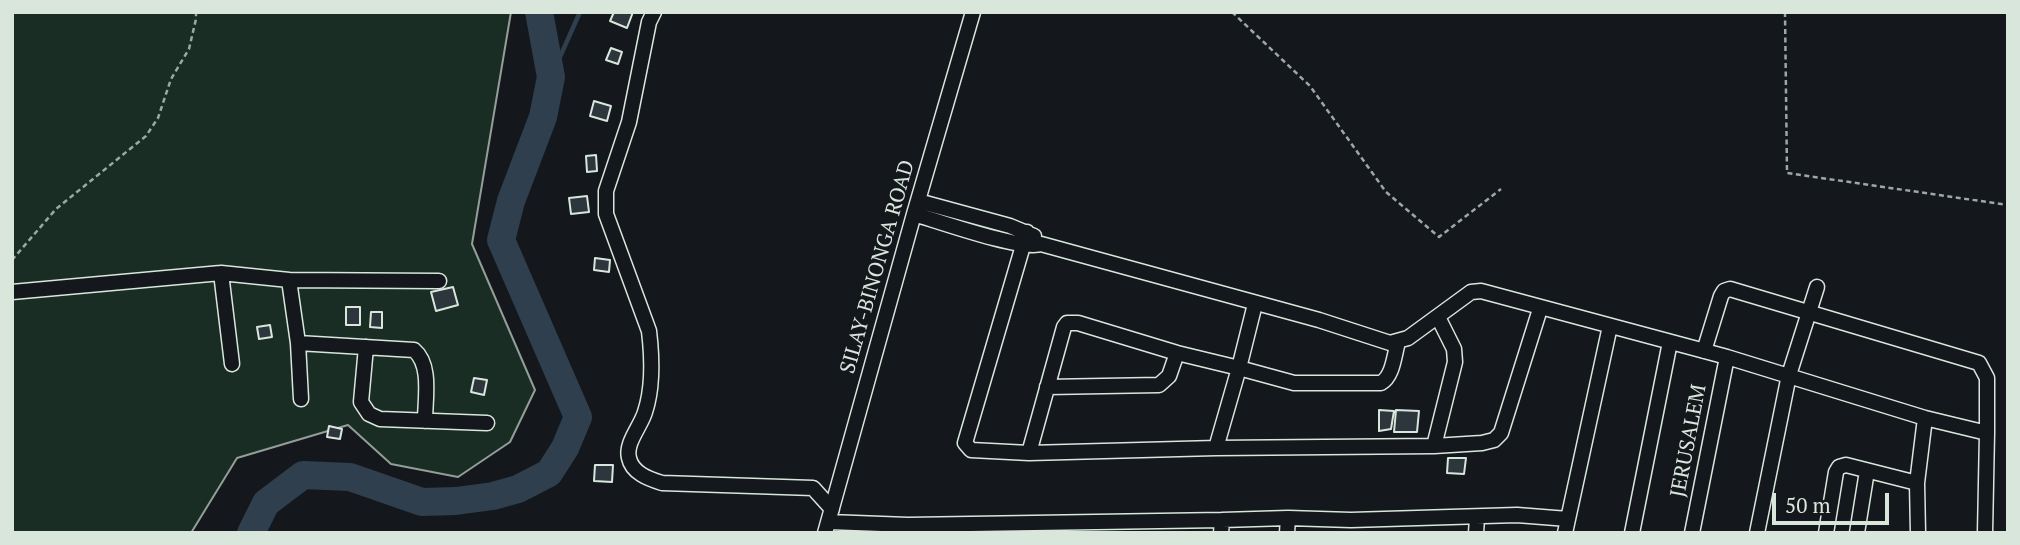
<!DOCTYPE html>
<html>
<head>
<meta charset="utf-8">
<style>
  body { margin:0 }
  #map { position:relative; width:2020px; height:545px; overflow:hidden; background:#14181c; font-family:"PT Serif",serif }
  canvas { display:block }
  .frame { position:absolute; inset:0; border:14px solid #d8e6dc; pointer-events:none }
  .scale { position:absolute; left:1772px; top:493px; width:117px; height:32px; box-sizing:border-box; border:4px solid #d8e6dc; border-top:0; padding-left:9px; font-size:21px; line-height:24px; white-space:nowrap; color:#d8e6dc; -webkit-text-stroke:5px #14181c; paint-order:stroke }
</style>
</head>
<body>
<div id="map">
<canvas width="2020" height="545"></canvas>
<div class="frame"></div>
<div class="scale">50 m</div>
</div>
<script>
const c = document.querySelector('canvas').getContext('2d');
c.lineJoin = 'round';
function paint(path, color) {
  c.fillStyle = color;
  c.fill(path, 'evenodd');
}
function trace(path, color, width, dash) {
  c.strokeStyle = color;
  c.lineWidth = width;
  c.lineCap = dash ? 'butt' : 'round';
  c.setLineDash(dash || []);
  c.stroke(path);
}
function drawText(font, color, halo, rows, align = 'center') {
  c.font = font + ' "PT Serif",serif';
  c.lineWidth = 5;
  c.setLineDash([]);
  c.textBaseline = 'middle';
  c.strokeStyle = halo;
  c.fillStyle = color;
  for (const [text, x, y, turn = 0] of rows) {
    c.save();
    c.translate(x, y);
    c.rotate((+turn || 0) * Math.PI / 180);
    c.textAlign = isNaN(turn) ? turn : align;
    if (halo) c.strokeText(text, 0, 0);
    c.fillText(text, 0, 0);
    c.restore();
  }
}
const green = new Path2D(`
  M12,12h499l-39,232 63,146 -25,52 -52,35 -67,-13 -43,-39 -111,33 -46,75h-179z`);
const stream = new Path2D(`
  M551,77l29,-65`);
const river = new Path2D(`
  M251,533l15,-30 37,-28 47,2 72,25 34,-1 37,-5 25,-7 31,-16 16,-25 13,-31 -77,-177 10,-39 32,-84 8,-40 -12,-65`);
const building = new Path2D(`
  M614,12h19l-6,16 -17,-7z
  M611,48l11,4 -4,12 -12,-4z
  M594,101l17,5 -4,15 -17,-5z
  M596,155l1,16 -10,1 -1,-16z
  M587,196l2,16 -18,2 -2,-16z
  M595,258l15,2 -1,12 -15,-2z
  M453,287l5,18 -22,6 -5,-19z
  M346,307h14v18h-14z
  M371,312h11v16l-12,-1z
  M270,325l2,12 -13,2 -2,-12z
  M474,378l13,2 -3,15 -13,-3z
  M1379,410l15,1 -3,18 -12,2z
  M1396,410l23,1 -2,21h-23z
  M329,426l13,3 -2,10 -13,-2z
  M1448,458h18l-2,16 -17,-1z
  M595,465h18l-1,17 -18,-1z`);
const path = new Path2D(`
  M1232,12l78,74 76,106 53,45 62,-48
  M1785,12l2,161 221,32
  M12,260l44,-51 90,-73 12,-18 13,-39 18,-30 7,-30v-7`);
const minor = new Path2D(`
  M654,12l-5,10 -20,100 -23,69v23l43,117c3,25 4,57 -4,81 -4,14 -20,31 -16,46 3,15 20,21 33,25l151,5 19,21
  M918,201l92,25 24,10
  M914,214c24,7 108,37 127,30l278,76 71,23 18,-5 63,-46 10,-1 246,66 198,61 62,15 -2,100
  M1027,232l-62,211 6,7 58,3 187,-5 218,-2 48,-3 12,-3 7,-7 39,-124
  M221,273l11,91
  M289,280l150,1
  M12,292l209,-19 68,7 9,63 3,56
  M298,343l116,7c18,15 11,49 11,71
  M366,347l-5,55 8,12 11,5 107,4
  M1704,351l17,-55 3,-5 6,-2 249,74 8,15v55
  M1047,387l112,-2 10,-9 8,-23
  M1434,446l21,-84 -1,-13 -16,-32
  M1216,448l23,-80 55,15h87c12,-7 13,-27 17,-41
  M1029,453l35,-126 3,-4h11l99,30 62,15 16,-64
  M829,522l79,3 -2,6
  M908,525l314,-5
  M825,533l89,-319 59,-202
  M1221,533l1,-13 66,-2
  M1287,533l1,-15 63,2 166,-5 51,4
  M1476,533l1,-15
  M1565,533l45,-207
  M1632,533l38,-191
  M1692,533l35,-176
  M1757,533l32,-158 28,-88
  M1826,533l10,-61 3,-5 7,-2 71,18
  M1857,533l10,-62
  M1918,533l-1,-50 8,-65`);
const streetNames = [
  ["SILAY-BINONGA ROAD",878,267,-74],
  ["JERUSALEM",1689,441,-79]
];
paint(green, '#1a2d24');
trace(green, '#939e99', 2);
trace(stream, '#2f3f4d', 4.5);
trace(river, '#2f3f4d', 28);
paint(building, '#2c363c');
trace(building, '#d8e6dc', 2);
trace(minor, '#d8e6dc', 17);
trace(path, '#9da8a2', 2.5, [5, 3.5]);
trace(minor, '#14181c', 14);
drawText('21px', '#d8e6dc', '#14181c', streetNames);
</script>
</body>
</html>
